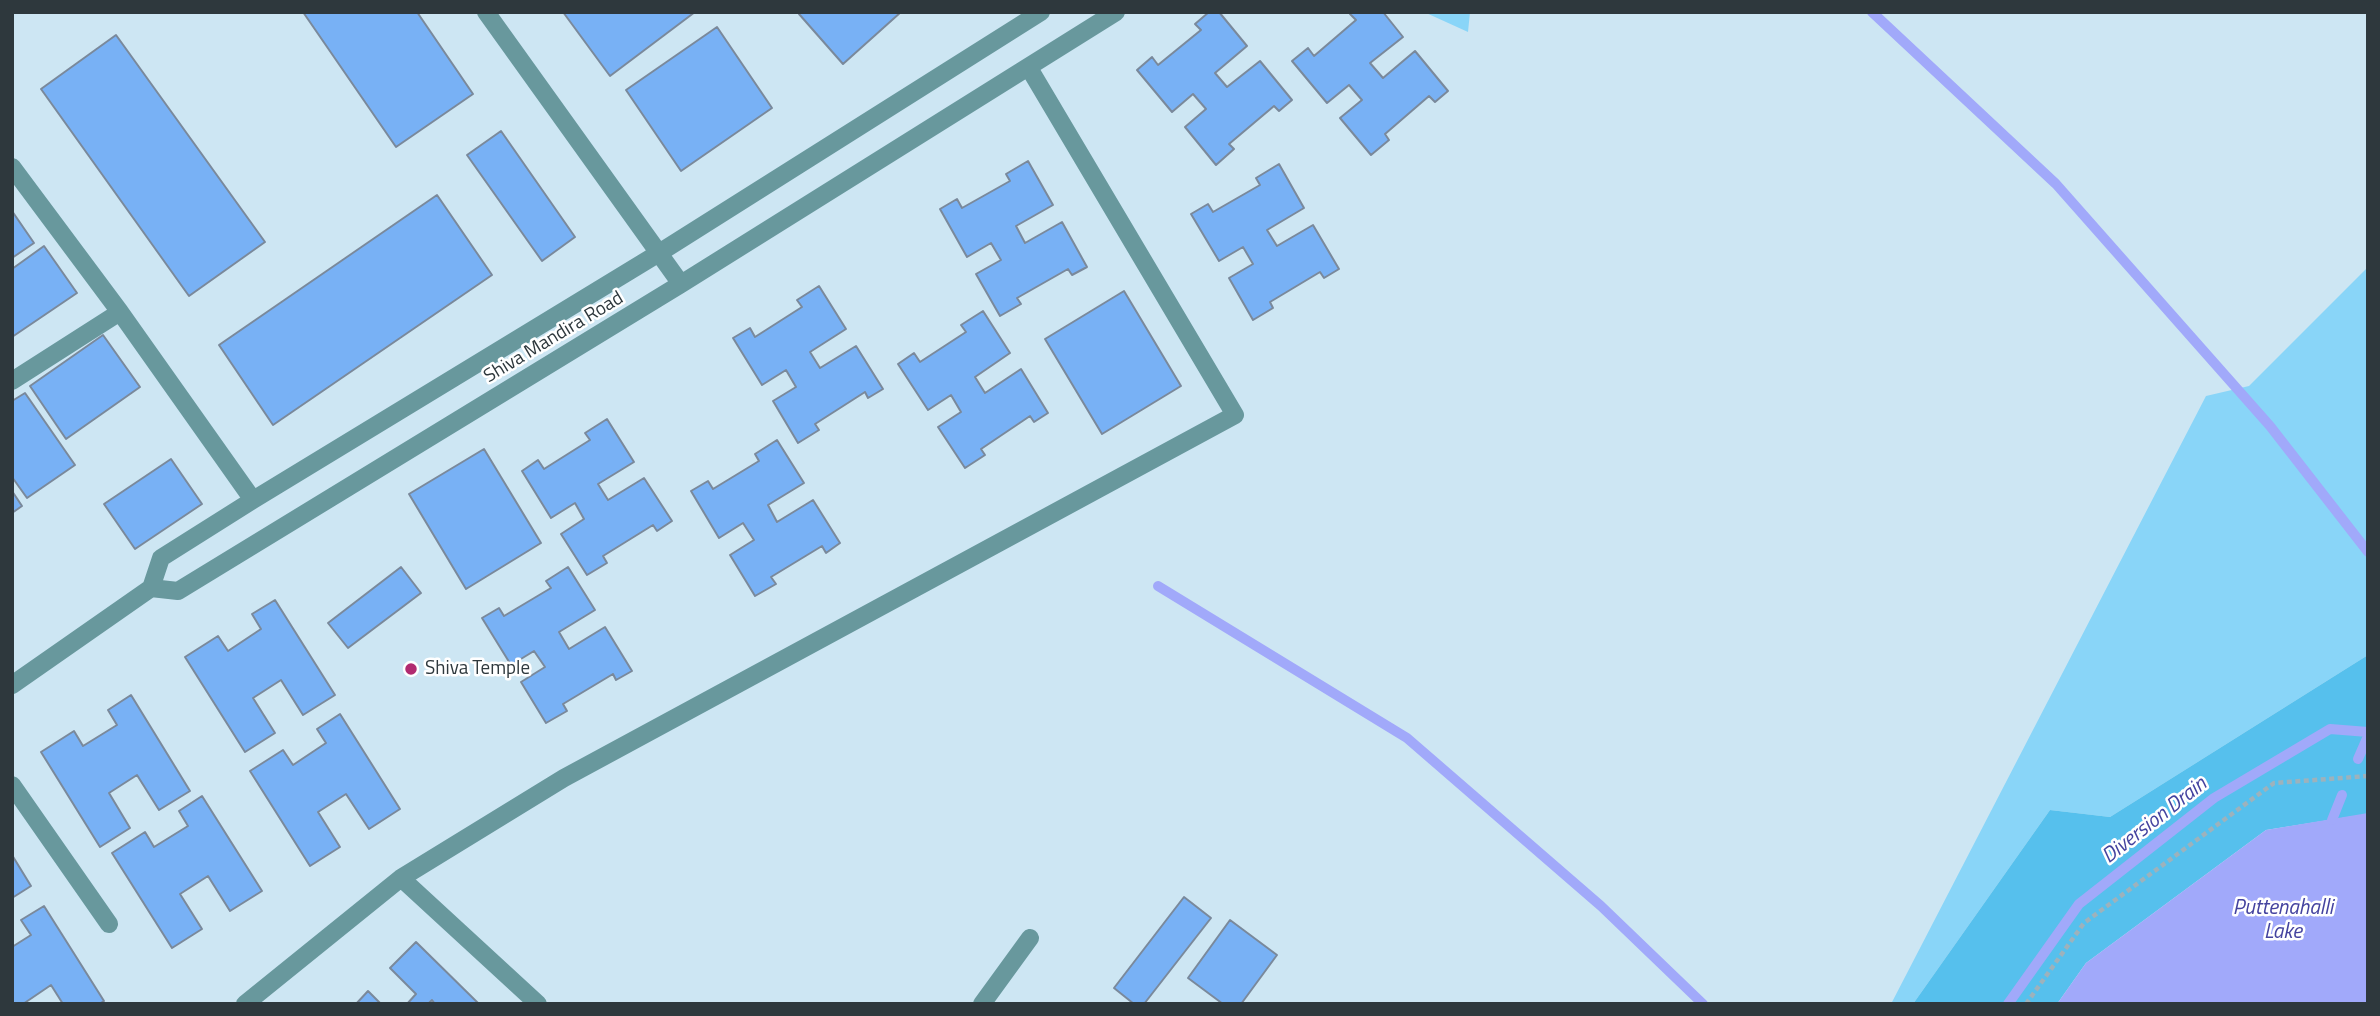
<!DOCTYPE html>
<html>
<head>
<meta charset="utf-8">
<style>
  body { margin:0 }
  #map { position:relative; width:2380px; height:1016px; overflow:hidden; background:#cde6f3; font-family:"Titillium Web",sans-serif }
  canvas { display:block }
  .frame { position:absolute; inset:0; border:14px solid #2e383d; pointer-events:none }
</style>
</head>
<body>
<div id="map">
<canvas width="2380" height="1016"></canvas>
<div class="frame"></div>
</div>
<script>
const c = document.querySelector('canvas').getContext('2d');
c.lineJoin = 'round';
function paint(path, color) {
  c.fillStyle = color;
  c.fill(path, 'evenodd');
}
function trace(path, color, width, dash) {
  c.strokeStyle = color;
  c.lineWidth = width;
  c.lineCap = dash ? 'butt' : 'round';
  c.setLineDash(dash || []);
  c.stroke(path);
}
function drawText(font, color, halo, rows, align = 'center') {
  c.font = font + ' "Titillium Web",sans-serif';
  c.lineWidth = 5;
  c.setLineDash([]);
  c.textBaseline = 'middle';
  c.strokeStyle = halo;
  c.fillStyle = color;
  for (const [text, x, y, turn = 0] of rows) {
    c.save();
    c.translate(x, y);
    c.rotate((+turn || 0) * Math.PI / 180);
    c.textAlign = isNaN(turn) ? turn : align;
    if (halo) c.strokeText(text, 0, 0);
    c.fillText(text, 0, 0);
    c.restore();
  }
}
const green = new Path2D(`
  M1424,12h46l-2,20z
  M2368,267v388l-258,162 -60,-7 -137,194h-22l315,-608 43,-10z`);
const forest = new Path2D(`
  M2368,655l-1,159 -101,16 -180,133 -29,41h-144l137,-194 60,7z`);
const water = new Path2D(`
  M2368,813v191h-311l29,-41 180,-133z`);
const stream = new Path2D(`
  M1872,12l184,172 214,242 98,126
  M1158,586l249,152 194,168 102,98
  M2358,759l10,-23
  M2332,820l10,-25
  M2008,1004l71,-100 135,-106 116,-69 38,3`);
const building = new Path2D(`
  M303,12h114l56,82 -77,53z
  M563,12h132l-85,64z
  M801,12h100l-58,52 -44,-50z
  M1209,12h10l28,34 -32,27 12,14 33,-26 32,39 -13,11 -5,-5 -45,38 5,5 -18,16 -31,-38 21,-18 -13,-15 -21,18 -35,-42 15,-13 6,8 43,-35 -6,-6z
  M1353,12h30l20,25 -33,26 13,15 32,-27 33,40 -13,11 -6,-6 -44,38 4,6 -18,15 -31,-37 22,-18 -13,-15 -22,18 -35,-42 16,-13 6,8 42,-36 -6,-6z
  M717,27l55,81 -91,63 -55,-81z
  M116,35l149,207 -76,54 -148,-207z
  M501,131l74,106 -33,24 -75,-106z
  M1028,161l25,44 -37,21 9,17 37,-21 25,45 -15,8 -4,-6 -51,29 4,6 -21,12 -24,-42 25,-14 -10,-17 -24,14 -27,-48 17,-10 5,9 48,-27 -4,-7z
  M1279,164l25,44 -37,22 10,16 36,-21 26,44 -15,9 -4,-6 -50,30 3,6 -20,12 -24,-42 24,-14 -10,-17 -24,14 -28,-47 17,-10 5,8 47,-27 -4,-7z
  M437,195l55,80 -219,150 -54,-80z
  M12,211l22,32 -22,15z
  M44,246l33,47 -65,44v-68z
  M819,286l27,43 -36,23 10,16 36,-22 27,43 -15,9 -3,-6 -50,32 4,6 -21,13 -25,-42 23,-14 -10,-17 -24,15 -29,-47 17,-10 5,9 47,-30 -5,-7z
  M1124,291l57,95 -79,48 -57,-95z
  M983,311l27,42 -35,24 10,16 36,-24 27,44 -14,9 -4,-6 -49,33 4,6 -20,13 -27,-41 23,-15 -10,-17 -23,15 -30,-46 16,-11 6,9 46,-30 -5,-7z
  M103,335l37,52 -74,52 -36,-53z
  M25,393l50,72 -48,33 -15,-21v-76z
  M607,419l27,43 -36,22 10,16 36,-22 28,43 -15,10 -4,-6 -50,31 4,7 -20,12 -26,-41 23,-15 -9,-16 -24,15 -29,-47 16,-11 6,9 46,-29 -5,-7z
  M777,440l27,43 -36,22 9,17 36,-22 27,43 -14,10 -4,-7 -51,31 5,7 -21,12 -25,-41 24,-15 -11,-17 -24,15 -28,-47 17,-10 5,8 46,-28 -4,-7z
  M484,449l57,94 -75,46 -57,-95z
  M171,459l31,45 -67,45 -31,-45z
  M12,491l10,15 -10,7z
  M401,567l20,26 -73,55 -20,-25z
  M568,567l27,43 -36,22 10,17 36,-22 27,44 -16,9 -3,-6 -50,30 4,7 -21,12 -25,-41 24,-15 -11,-16 -23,14 -29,-47 17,-10 5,8 47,-28 -5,-7z
  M275,600l60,95 -32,20 -22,-35 -28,18 22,35 -30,19 -60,-95 33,-21 10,15 33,-22 -9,-15z
  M131,695l59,96 -31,19 -22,-35 -28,18 21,35 -30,19 -59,-95 33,-21 9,15 34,-21 -9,-15z
  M340,714l60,95 -31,20 -23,-35 -28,18 22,35 -30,19 -60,-95 33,-21 10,15 33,-22 -9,-14z
  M202,796l60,95 -32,20 -22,-35 -28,18 22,35 -30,19 -60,-95 33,-21 9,15 34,-21 -9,-15z
  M12,855l19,31 -19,12z
  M1184,897l27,21 -67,86h-10l-20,-16z
  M44,906l60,95 -5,3h-36l-12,-19 -28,19h-11v-57l19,-12 -10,-15z
  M1230,920l47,35 -36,49h-18l-35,-26z
  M416,942l63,62h-44l-3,-4 -4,4h-21l9,-10 -26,-26z
  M368,991l13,13h-25z`);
const path = new Path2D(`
  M2026,1004l58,-81 190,-140 94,-7`);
const minor = new Path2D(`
  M486,12l195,272
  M12,167l108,145 133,188
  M12,381l108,-69
  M151,588l10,-30 92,-58 406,-247 382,-241
  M12,685l139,-97 27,3 503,-307 435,-272
  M12,785l97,139
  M401,878l137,126
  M245,1004l156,-126 163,-100 671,-363 -206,-347
  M982,1004l48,-66`);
const markers = [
  [411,669,7,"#b12b70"]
];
const streetNames = [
  ["Shiva Mandira Road",554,338,-31]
];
const poiNames = [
  ["Shiva Temple",425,669]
];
const waterNames = [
  ["Diversion Drain",2155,821,-38],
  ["Puttenahalli",2283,909],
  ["Lake",2283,933]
];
paint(green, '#89d5f8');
paint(forest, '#56c0ed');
paint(water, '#a1a9fa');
trace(stream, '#a1a9fa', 10);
paint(building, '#78b1f5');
trace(building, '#7a899b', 2);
trace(path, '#9db2bc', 4.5, [5, 3.5]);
trace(minor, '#68989d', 18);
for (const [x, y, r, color] of markers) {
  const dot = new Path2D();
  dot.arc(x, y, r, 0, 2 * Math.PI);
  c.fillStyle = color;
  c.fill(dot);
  trace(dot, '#fff', 2.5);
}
drawText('19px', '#2e383d', '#fff', streetNames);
drawText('19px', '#2e383d', '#fff', poiNames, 'left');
drawText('italic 21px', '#44439f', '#fff', waterNames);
</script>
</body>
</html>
